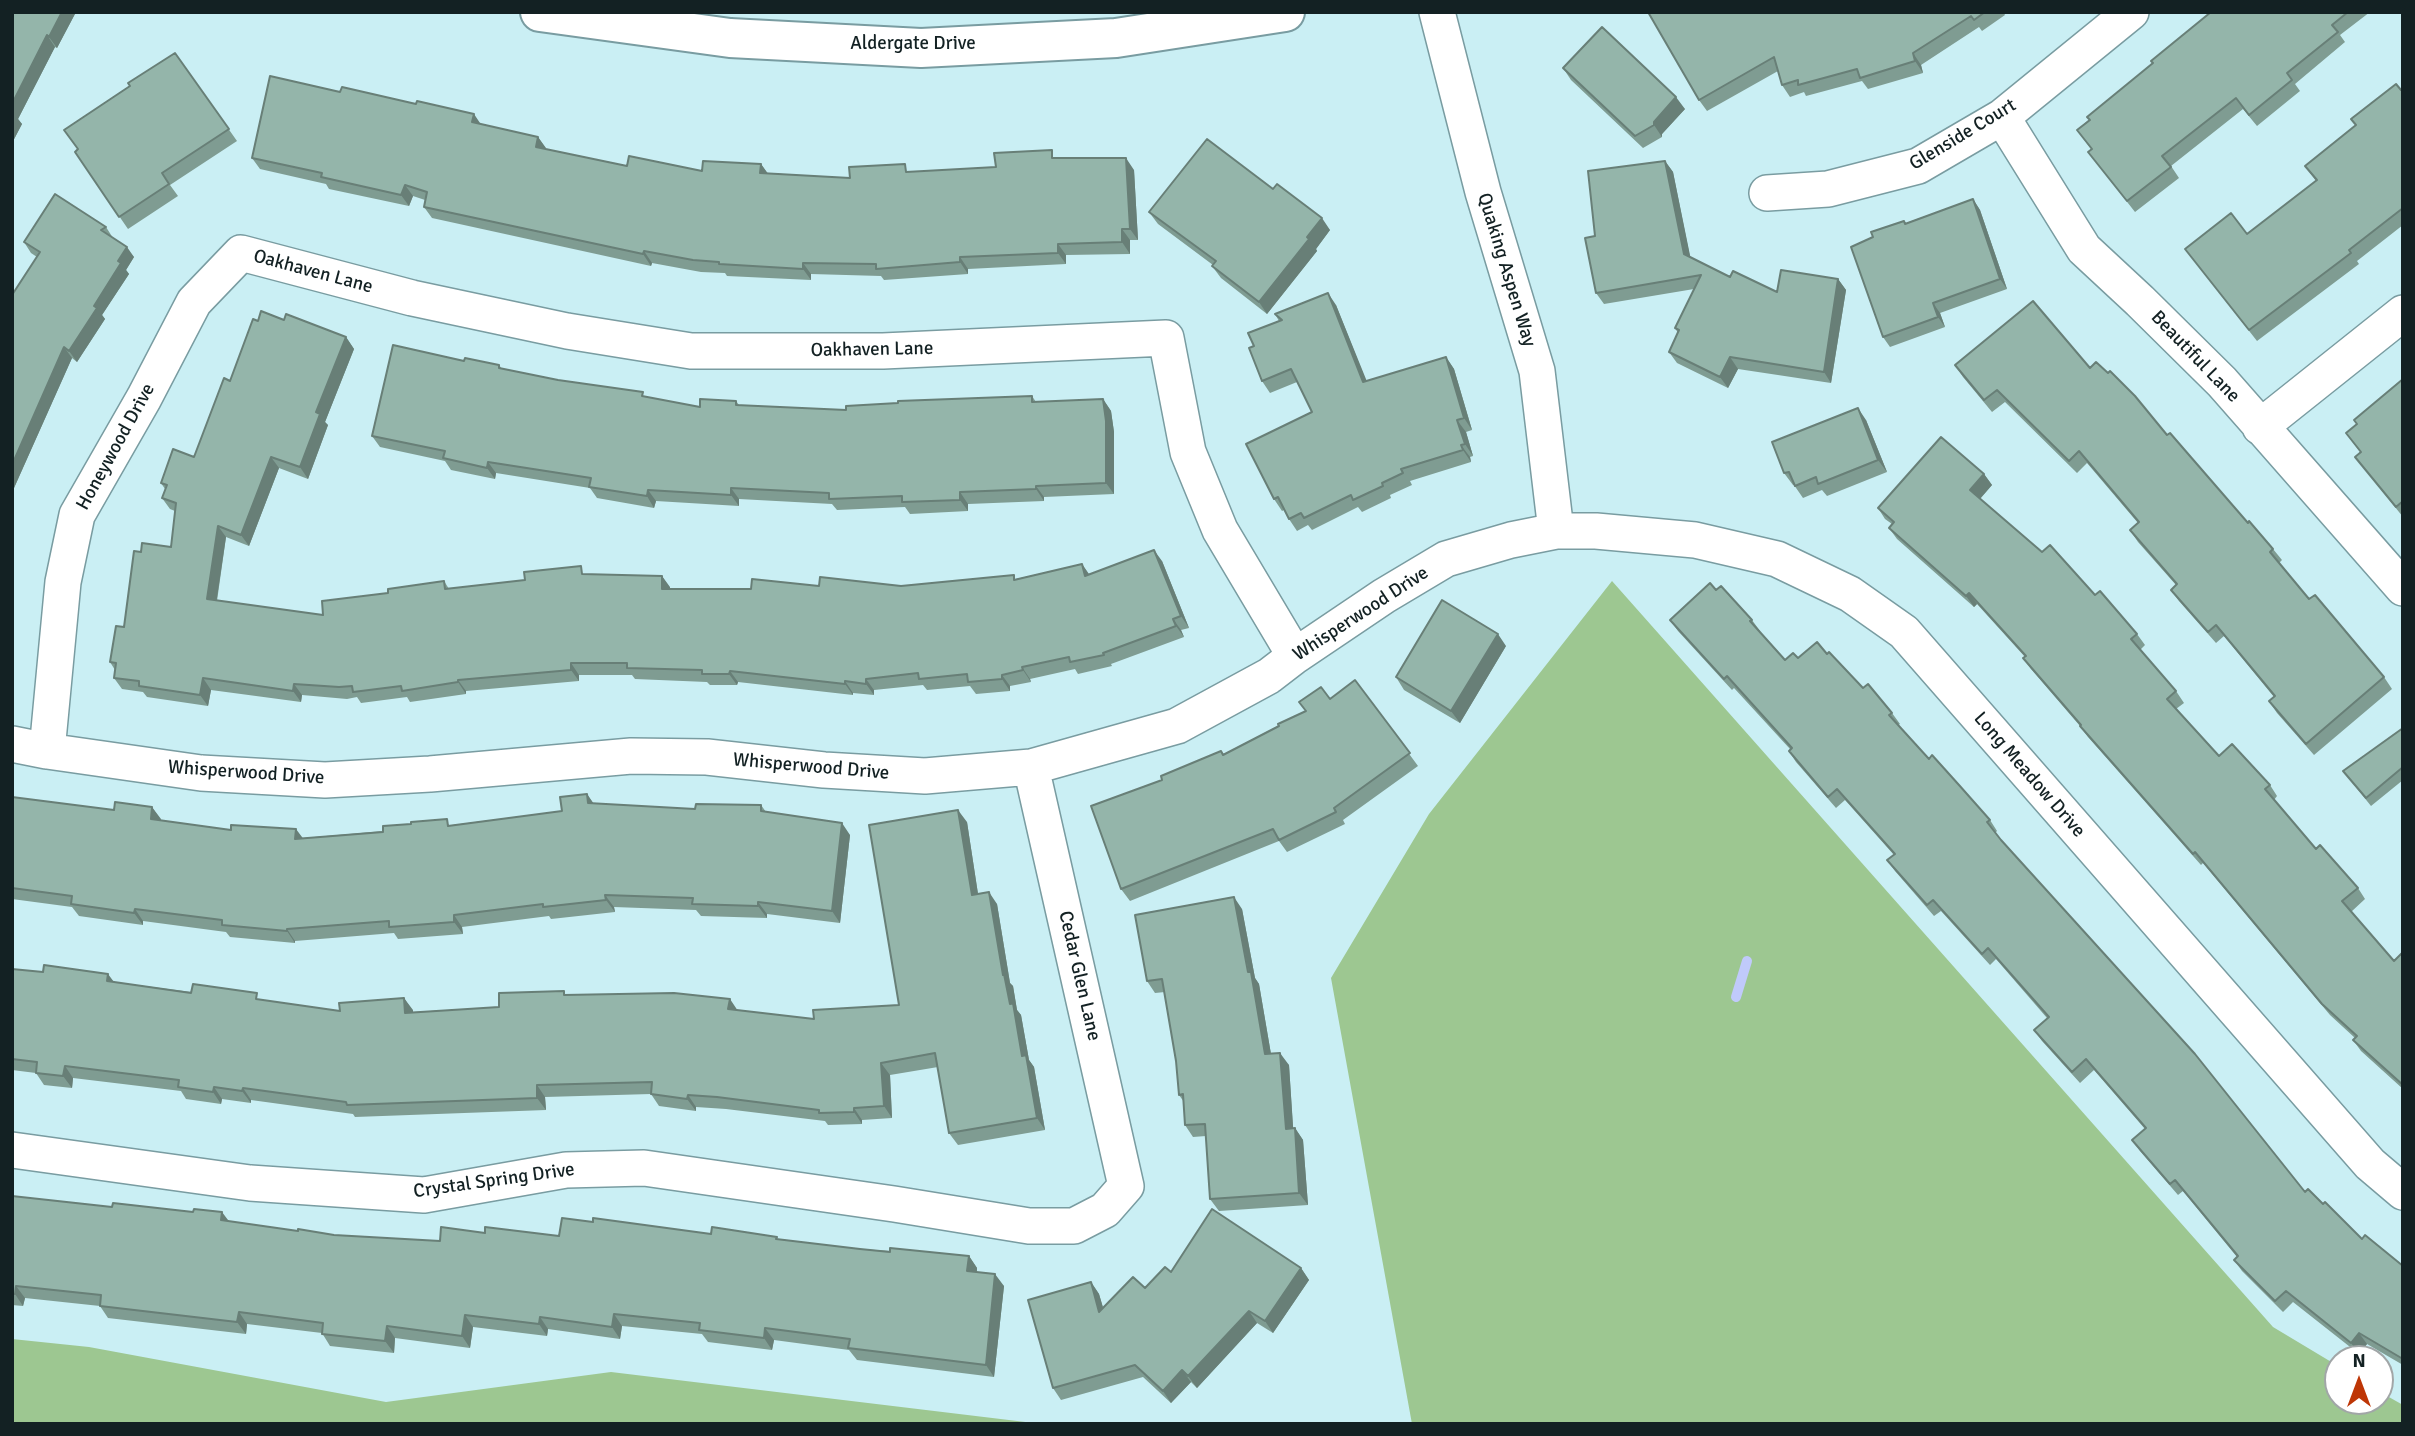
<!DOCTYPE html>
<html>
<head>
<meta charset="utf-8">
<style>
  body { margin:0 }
  #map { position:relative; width:2415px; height:1436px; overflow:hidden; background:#caeff4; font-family:Signika,sans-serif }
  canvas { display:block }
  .frame { position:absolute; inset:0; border:14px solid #132123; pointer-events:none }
  .north { position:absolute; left:2324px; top:1345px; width:70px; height:70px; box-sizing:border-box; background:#fff; border:2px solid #a1a6a7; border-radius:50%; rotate:0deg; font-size:19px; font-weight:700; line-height:28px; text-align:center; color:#132123 }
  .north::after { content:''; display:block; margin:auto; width:24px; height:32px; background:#be3606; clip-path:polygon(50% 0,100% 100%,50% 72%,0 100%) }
</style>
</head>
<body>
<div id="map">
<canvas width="2415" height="1436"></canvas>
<div class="frame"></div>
<div class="north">N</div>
</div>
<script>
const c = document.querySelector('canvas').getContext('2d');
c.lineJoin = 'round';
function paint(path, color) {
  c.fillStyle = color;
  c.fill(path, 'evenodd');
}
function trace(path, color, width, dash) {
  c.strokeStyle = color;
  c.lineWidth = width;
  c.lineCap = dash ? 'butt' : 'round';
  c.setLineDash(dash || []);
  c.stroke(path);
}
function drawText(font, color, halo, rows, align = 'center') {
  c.font = font + ' Signika,sans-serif';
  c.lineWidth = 5;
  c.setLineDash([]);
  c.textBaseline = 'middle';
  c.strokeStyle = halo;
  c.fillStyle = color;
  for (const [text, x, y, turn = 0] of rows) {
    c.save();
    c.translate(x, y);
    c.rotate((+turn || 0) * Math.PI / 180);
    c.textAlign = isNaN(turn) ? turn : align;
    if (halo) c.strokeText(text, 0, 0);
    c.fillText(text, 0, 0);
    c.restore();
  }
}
const green = new Path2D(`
  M1612,581l661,746 65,39v35h42v-9l23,13v19h-991l-81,-446 98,-164z
  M12,1339l77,8 297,55 225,-30 431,52h-1030z`);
const stream = new Path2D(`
  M1736,997l11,-36`);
const minor = new Path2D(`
  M1437,12l46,180 54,179 19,160
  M2002,117l82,132 56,52 82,81 181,206
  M1767,193l61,-4 90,-23 84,-49 129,-105
  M2260,427l143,-114
  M12,744l35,7 154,22 124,7 105,-6 201,-18 76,1 117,13 101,6 106,-9 146,-41 92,-50 26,-20 89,-60 62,-37 65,-19 45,-9h40l99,9 82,19 73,35 54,38 466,532 33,28
  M47,751l16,-169 14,-67 67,-117 50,-96 47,-49 171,45 155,33 124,20h192l283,-13 22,114 32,78 75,126
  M12,1150l238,33 174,12 142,-25 78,-2 250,36 135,22h45l31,-16 21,-24 -95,-419`);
const tertiary = new Path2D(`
  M540,12l190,26 191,10 195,-10 169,-26`);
const wall = new Path2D(`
  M12,12h64l-19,36 -2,-1 -37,72 4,5 -10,19z
  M1648,12h357l-1,1 1,2 -23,16 -3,-4 -58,38 2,8 -55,16 -6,-8 -56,15 -2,-4 -14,5 -8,-12 -4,-14 -71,40 -8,-11z
  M2211,12h159l-30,23 5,7 -50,42 5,7 -43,35 -14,-17 -72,57 8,12 -44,34 -47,-60 3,-3 -14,-19z
  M175,53l62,88 -67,44 8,11 -50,33 -53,-77 3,-3 52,-63z
  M1563,68l122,41 -23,25v3l-19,11 -72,-68z
  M2403,89v136l-46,36 2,3 -102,77 -72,-92 62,-15 69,-53 -11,-15z
  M340,92l76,12 65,20 57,13 8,12 81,17 75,5 59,-7 6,9 83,5 61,-6 85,-5 61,-9 77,12 4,70h-8v14l-64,1v9l-98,5v5l-84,6 -3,-4 -70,-2v6l-84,-4 -2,-3 -24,-1 -49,-9 -1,3 -219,-48 -8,-11 1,-7 -12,-4 -4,10 -80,-17 -3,-5 -66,-15 -8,-11z
  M1665,161l8,11 17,85 40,20 47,15 61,-13 8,11 -15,93 -93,-14 -10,19 -51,-25 -8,-11 9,-19 -3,-5 19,-39 -90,15 -8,-11 -1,-57z
  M1273,189l57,41 -14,19 1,2 -50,63 -46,-36 -9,-12 1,-1 -55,-41 -9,-12z
  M1973,199l7,11 27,79 -67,24 5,14 -55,20 -7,-10 -10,-100 31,-16 2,2z
  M106,227l7,11 21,19 -8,13 3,4 -27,41 3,4 -28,43 -5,-4 -58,130 -2,-1v-192l25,-38 -6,-4 -7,-11z
  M1336,305l30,76 80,-24 8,12 18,61 -6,2 7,24 -3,1 1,5 -61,19 2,4 -22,10 1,3 -29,14 -4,-5 -46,23 -4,-5 -11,6 -8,-12 -5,-9 -2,1 -8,-12 38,-87 -15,-30 -27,11 -8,-12 -8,-35 25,-25 -4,-7z
  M284,320l62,17 8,12 -29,73 3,3 -20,54 -29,-11 -30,78 -23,-9 -9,64 106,14 65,-22 56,-12 5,8 138,-14 75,1 8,13h81l68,-3h82l115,-7 66,-15 7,10 73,-13 27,67 -8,2 3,7 -73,27 1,2 -34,8 -3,-5 -45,10 1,3 -21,4v5l-34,3 -6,-8 -43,4 -4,-5 -49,5v5l-21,-2v2l-115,-13 -1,3h-27l-3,-3 -72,-3 -3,-4h-53v6l-113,10v3l-56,8 -3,-5 -46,6 -4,-6 -10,2 -45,-4 -1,7 -90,-12 -3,16 -61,-9 -4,-5 -21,-3 -8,-11 1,-8 -5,-8 14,-35 17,-75 30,-5 4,-36 -5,-2 -8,-11 3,-9 -4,-6 33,-26 64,-136z
  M464,361l35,4 3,4 198,38 36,-6 3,4 107,5 186,-14 4,6 67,-3 8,12 3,21v62l-70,3v4l-76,3v7l-58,3 -5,-7 -68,3 -5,-6 -93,-5v7l-83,-5 -2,7 -57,-10 -7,-10 -94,-15 -1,6 -44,-9 -6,-9 -65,-14 -8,-11z
  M1955,365l135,3 77,67 81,88 25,26 9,11 -3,3 30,36 75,78 8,12 -78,66 -37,-42 -8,-12 5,-4 -50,-61 -8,7 -37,-42 -8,-11 5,-5 -38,-43 -8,-12 8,-7 -51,-60 -10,10 -72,-71 -13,10 -29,-35z
  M2403,379v138l-48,-60 5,-5 -14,-19 11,-8 -3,-5z
  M1866,420l21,52 -60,24 -5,-6 -19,8 -9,-13h-1l-9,-12z
  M1984,474l8,11 -12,14 62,53 53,43 42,39 8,11 -5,5 36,41 8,12 -8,6 43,47 51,29 7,11 -3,4 42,49 42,39 7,11 -14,13 43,49 9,-9v137l-42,-38 -8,-11 2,-2 -25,-23 -127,-152 -2,2 -113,-128 -8,-11 -49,-57 -8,-11 2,-1 -48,-53 -3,3 -77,-68 -8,-11 3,-4 -7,-5 -7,-11z
  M1716,590l36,30 8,11 -1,1 26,28 42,-6 36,34 29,25 8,11 -2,1 31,34 61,61 7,11 -2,2 310,359 18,12 39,35 41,27v99l-36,-21 -8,10 -66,-52 -10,10 -41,-41 -8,-11 3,-3 -54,-66 -5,4 -38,-44 -8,-11 13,-11 -51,-59 -14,13 -38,-42 -8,-11 13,-12 -51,-59 -6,6 -49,-54 -7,5 -39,-45 -8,-11 7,-5 -49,-55 -9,8 -40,-46 -7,-11 1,-2 -56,-61 -2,2 -54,-59 -8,-11z
  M1506,646l-46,77 -56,-33 -8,-13z
  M1355,680l63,86 -75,54 2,4 -58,28 -8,-11 -149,60 -9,-12 41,-109 59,-29 3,3 106,-55z
  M2403,728v52l-32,26 -28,-35z
  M587,794l7,10 101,5 66,-4 5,7 84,23 -10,88 -73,-9v4l-66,-2 -5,-6 -82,-3 1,5 -64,7 -2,-3 -87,11 1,7 -65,5 -4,-6 -99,8v2l-65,-6 -4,-5 -83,-11v4l-64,-9 -7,-9 -60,-8v-102l102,13 38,-3 9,14 70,9 72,8 149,-13 110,-14z
  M967,822l11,72 19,10 13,79 3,3 4,24 4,5 8,45 5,7 11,63 -87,15 -9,-12 -11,-66 -48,8 2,43 -30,2v4l-34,1 -3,-4 -99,-12 -30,-2v4l-37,-5 -8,-12 -106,3 1,13 -191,7 -2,-3 -102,-14v3l-29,-4 -1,5 -35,-5 -5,-8 -108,-13 -1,10 -28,-3 -8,-12 -24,-3v-101l328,42 64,-13 9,14 86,-5 68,-12 170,15 77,9 85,-14z
  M1242,909l13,69 4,6 12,70 18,11 4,63h2l8,12 5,65 -89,6 -9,-12 -4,-63 -13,1 -8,-12 -1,-23 -5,-7 -3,-34 -11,-69 -10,1 -8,-12z
  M12,1196l217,25 69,10 36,4 106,6 45,-8 74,3 34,-14 118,12 67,5 82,10 109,7 8,12v4l27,14 -10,91 -137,-17 -8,-10 -75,-10 -2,10 -64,-8 -6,-8 -80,-8 -2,13 -72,-10 -1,7 -74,-9 -3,21 -75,-10 -1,15 -64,-7 -8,-13 -75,-9 -1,10 -138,-16 -8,-12 -75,-8 -2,8 -11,-1z
  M1301,1268l8,12 -36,53 -16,-10 -60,65 -6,-6 -20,21 -28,-26 -82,23 -8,-12 38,-106 8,12 4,14 42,-20 26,-16z`);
const shadedWall = new Path2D(`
  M62,12h14l-19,36 -8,-11z
  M47,35l8,12 -37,72 4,5 -10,19v-39z
  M1913,53l8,12 2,8 -8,-12z
  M1676,97l9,12 -23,25v3l-8,-12v-3z
  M474,114l8,12 -10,-4z
  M538,137l8,11 -2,10 -8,-11z
  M1126,158l8,12 4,70 -8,-11z
  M1665,161l8,11 19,93 -8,-11z
  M761,164l8,11 -9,-2z
  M405,185l8,11 -4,10 -8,-11z
  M1973,199l7,11 27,79 -7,-10z
  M1322,218l8,12 -14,19 1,2 -50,63 -8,-12z
  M1122,229l8,11v14l-8,-12z
  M1058,244l8,11v9l-8,-11z
  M127,247l7,10 -8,13 3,4 -27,41 3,4 -28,43 -8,-11 49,-90z
  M644,251l8,12 -1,3 -8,-12z
  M960,257l8,12v5l-8,-12z
  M803,263l8,11v6l-8,-11z
  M1838,279l8,11 -15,93 -7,-11z
  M1328,293l8,12 36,89 -9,-12z
  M1933,303l7,10 5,14 -7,-10z
  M346,337l8,12 -29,73 3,3 -20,54 -8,-12 16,-55z
  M64,347l8,11 -58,130 -2,-3v-20z
  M1446,357l8,12 18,61 -8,-12z
  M1730,357l8,12 -10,19 -8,-11z
  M1103,399l8,12 3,21v62l-8,-11z
  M1858,408l8,12 21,52 -9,-12z
  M1457,420l9,12 7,24 -8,-12z
  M1461,445l9,12 1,5 -8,-12z
  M271,457l8,11 -30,78 -8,-11z
  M488,462l8,11 -1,6 -8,-11z
  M1984,474l8,11 -14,16 -8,-11z
  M1036,486l8,11v4l-8,-12z
  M731,488l8,11v7l-8,-11z
  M648,490l8,11 -2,7 -7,-12z
  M960,492l8,12v7l-8,-11z
  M218,526l8,11 -11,74 -8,-12z
  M1154,550l8,11 27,67 -8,-12z
  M1082,564l8,12h-5z
  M662,576l8,11v13l-8,-11z
  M1969,593l8,11 -3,3 -8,-11z
  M1173,619l8,11 3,7 -8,-11z
  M1498,634l8,12 -46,77 -9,-12z
  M571,663l8,12v6l-8,-11z
  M1022,667l8,12 1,3 -8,-12z
  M730,671l8,11 -1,3 -8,-11z
  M1002,675l8,11v5l-8,-12z
  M203,678l8,12 -3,16 -8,-11z
  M866,679l8,11v5l-8,-11z
  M458,680l8,11v3l-8,-12z
  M845,681l8,12v2l-8,-11z
  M294,684l8,11 -1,7 -8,-11z
  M587,794l8,12 -7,-3z
  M152,807l9,12 -2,12 -8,-12z
  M958,810l9,12 13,85 -8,-12z
  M842,823l8,12 -10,88 -8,-12z
  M296,829l9,12 -10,-2z
  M989,892l8,12 13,79 3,3 4,24 4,5 8,45 5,7 11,63 -8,-12 -34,-143z
  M605,895l9,12 1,5 -9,-12z
  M1234,897l8,12 13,69 4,6 14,82 -8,-12z
  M758,902l9,12v4l-9,-12z
  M135,909l8,12v4l-9,-12z
  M454,915l8,12 1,7 -9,-12z
  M287,929l8,12v2l-8,-12z
  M108,974l9,12 -10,-5z
  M404,998l9,12 1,15 -9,-12z
  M730,999l8,12 -10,-2z
  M1280,1053l9,12 5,76 -8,-12z
  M881,1063l9,12 2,43 -8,-12z
  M65,1066l8,12 -1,10 -9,-12z
  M537,1085l8,12 1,13 -9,-12z
  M214,1087l8,12 -1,5 -8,-12z
  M243,1088l8,12v3l-9,-12z
  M688,1095l8,12v4l-9,-12z
  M854,1108l8,12v4l-8,-12z
  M1295,1128l8,12 5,65 -9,-12z
  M222,1212l9,12 -10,-4z
  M969,1256l8,12 -1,15 -9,-12z
  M1301,1268l8,12 -36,53 -8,-12z
  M995,1274l9,12 -10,91 -8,-12z
  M1091,1282l8,12 9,30 -9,-12z
  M16,1286l9,12 -2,8 -8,-12z
  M1249,1311l8,12 -60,65 -9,-12z
  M239,1312l8,12 -1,10 -9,-12z
  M614,1314l8,12 -2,13 -8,-12z
  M465,1315l8,12 -3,21 -8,-12z
  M540,1317l8,12 -1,7 -8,-12z
  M387,1326l8,12 -1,15 -9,-12z
  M765,1328l9,12 -2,10 -8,-12z
  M2359,1333l8,11 -8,10 -8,-11z
  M1182,1370l9,12 -20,21 -8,-12z`);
const building = new Path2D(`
  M12,12h50l-13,25 -2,-2 -35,69z
  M1648,12h337l-11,8 -3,-4 -58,37 2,8 -55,17 -3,-9 -59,16v-5l-16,5 -8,-28 -75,43z
  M2211,12h137l-16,13 6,7 -51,41 5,7 -43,35 -13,-17 -74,58 9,11 -44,34 -39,-49 4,-3 -15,-19 13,-10 -3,-3 66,-54 -2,-2z
  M1602,27l74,70 -22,25v3l-19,11 -72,-68z
  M175,53l54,76 -67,44 7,11 -50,33 -44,-65 3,-3 -14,-19 66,-44 -2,-3z
  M270,76l70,16 2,-5 74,17 1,-3 57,13 -2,8 66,15 -2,10 91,19 2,-10 73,15 1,-10 58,3 -1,9 90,5 -1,-11 56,-3 1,8 90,-5 -2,-14 58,-3v8h74l4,71h-8v13l-64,2v9l-98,4v5l-84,7v-5l-73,-1v6l-84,-5v-2l-26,-2 -49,-9 -1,3 -219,-47 3,-15 -22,-7 -4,10 -80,-18 1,-4 -70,-15z
  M2396,84l5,6 2,-1v119l-54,42 2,3 -102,77 -64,-81 46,-36 16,21 70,-54 -12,-14 51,-41 -5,-6z
  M1207,139l66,50 4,-5 45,34 -15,19 2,2 -50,63 -47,-36 4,-5 -67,-49z
  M1665,161l19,93 46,23 3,-6 44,21 4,-22 57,9 -14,93 -94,-15 -10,20 -51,-25 10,-22 -4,-2 26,-53 -105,18 -11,-55 10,-2 -7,-65z
  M55,194l51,33 -5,3 26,17 -9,14 3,2 -27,43 3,2 -28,43 -5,-4 -52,118v-170l28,-43 -16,-10z
  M1973,199l27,80 -67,24 5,14 -55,20 -32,-90 22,-10 -2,-5 33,-11 1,3z
  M1328,293l35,89 83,-25 18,61 -7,2 8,24 -4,1 2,5 -62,19 2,4 -21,10 1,3 -30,14 -2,-5 -47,23 -3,-5 -12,6 -11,-22 -4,2 -28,-55 66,-32 -21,-43 -29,12 -13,-33 5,-2 -6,-13 34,-13 -7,-6z
  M2033,301l57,67 6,-6 12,11 2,-2 25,25 32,39 3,-2 78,90 1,-2 24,28 -3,3 39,47 6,-4 69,82 -78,67 -37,-43 6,-5 -59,-71 -8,7 -37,-42 6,-6 -47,-54 9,-8 -60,-71 -10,10 -72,-71 -13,10 -29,-35z
  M261,311l23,9 2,-6 60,23 -30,75 4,2 -20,53 -29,-10 -30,78 -23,-9 -11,73 116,16 -1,-14 66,-8v-4l56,-8 1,8 80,-9 -1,-8 57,-6 1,8 80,2v13h89l1,-10 67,7 1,-9 81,9 113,-11v5l68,-16 3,12 69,-26 27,66 -8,3 3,7 -73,27 1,2 -34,7 -1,-5 -47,10 1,3 -21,5v4l-34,3 -1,-8 -48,5 -1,-6 -52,6v5l-21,-3v3l-115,-13 -1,3h-27v-4l-75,-2v-5h-56v7l-113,10v2l-56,9 -1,-5 -48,6 -1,-6 -13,1 -45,-3 -1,7 -90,-13 -3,17 -61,-9v-5l-25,-3 2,-15 -6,-1 6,-36 8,1 10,-76 7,1 1,-9 29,4 5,-44 -14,-5 5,-13 -6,-2 12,-34 21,8 30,-79 6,3 23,-62 5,2z
  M393,345l71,16 1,-3 34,7v3l59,12 85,12 -1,4 58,11v-8l36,2v4l110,5v-4l52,-3v-2l134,-5v6l71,-3 3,22v62l-70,3v3l-76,3v8l-58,2v-6l-73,3v-6l-98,-5v7l-83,-5 -1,6 -58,-9 2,-9 -103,-16 -1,6 -44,-10 2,-7 -73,-15z
  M2403,379v122l-7,6 -41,-50 6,-5 -15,-19 11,-9 -3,-4z
  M1858,408l20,52 -60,24 -2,-7 -21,9 -6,-14 -5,1 -12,-31z
  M1941,437l43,37 -14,16 72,62 8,-7 45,50 5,-4 37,43 -6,5 45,52 -9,8 52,57 13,-12 38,41 -5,4 51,60 4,-4 38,43 -16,13 52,60 9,-9v133l-50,-45 4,-4 -35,-32 -127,-152 -2,2 -113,-128 1,-1 -58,-67 3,-2 -57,-63 -3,3 -77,-68 5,-6 -16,-14z
  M1710,583l6,7 5,-4 31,34 -2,1 35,39 8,-7 5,5 19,-16 10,12 2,-2 34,36 5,-4 24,29 -3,2 40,44 3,-4 27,30 31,35 -3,2 14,18 194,214 110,138 3,-3 15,15 2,-2 37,37 3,-4 38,31v93l-44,-26 -8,10 -65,-52 -11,10 -41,-41 4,-4 -63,-76 -5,4 -38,-44 14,-12 -60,-69 -14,13 -38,-42 15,-13 -61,-69 -6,6 -49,-54 -6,5 -40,-45 8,-6 -58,-65 -9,8 -39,-46 3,-3 -65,-72 -3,3 -54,-59z
  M1442,600l56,34 -47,77 -55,-34z
  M1355,680l55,73 -76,55 2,4 -57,28 -6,-11 -152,60 -30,-83 71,-26 -1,-4 60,-25 2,4 56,-29 -1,-2 28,-13 -7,-9 22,-15 9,12z
  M2403,728v39l-37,31 -23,-27z
  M587,794l1,9 107,6 1,-5 65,1v6l81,12 -10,88 -74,-9v4l-66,-2 1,-6 -88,-3 1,5 -63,7v-3l-89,11v7l-65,5v-6l-102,8v2l-65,-6v-5l-87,-11 -1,4 -63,-9 1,-8 -60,-8v-91l102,13 1,-8 37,5 -1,12 80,11v-5l65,4 -1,10 88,-7v-6l28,-2v-2l36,-3 1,7 114,-15 -2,-14z
  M958,810l14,85 17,-3 14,83 1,-1 6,30 3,-1 9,53 4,-1 11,63 -88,15 -14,-80 -54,10 3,43 -30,2v4l-35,1v-3l-102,-13 -29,-2 -1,4 -36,-5 1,-12 -115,3v13l-190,7 -1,-3 -103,-14 -1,3 -28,-4 -1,5 -35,-5 1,-7 -114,-14 -2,10 -27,-3 1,-11 -25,-3v-90l31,3 1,-7 64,9 -1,7 84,12 2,-9 64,9 -1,6 84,12 -1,-8 65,-5 1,15 94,-6v-14l65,-2v4l110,-2 56,6 -2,10 86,10 -1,-9 86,-5 -30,-180z
  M1234,897l14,75h3l14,82 15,-1 6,76 9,-1 4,65 -89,6 -5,-75 -20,1 -2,-31 -4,1 -3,-34 -14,-82 -15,2 -12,-66z
  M12,1196l100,11 1,-4 80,9 1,-3 28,3 -1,8 77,11v-2l36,6 106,6 1,-14 44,6v-6l74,9 3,-18 31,4v-4l118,16 1,-7 65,10 -1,2 84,10 30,3v-4l79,8 -2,15 28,3 -9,91 -138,-17 2,-9 -85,-11 -1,10 -65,-8 1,-7 -86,-9 -2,13 -72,-10 -1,7 -74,-9 -3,21 -75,-10 -2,15 -63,-7 1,-11 -84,-11 -2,10 -137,-16 1,-11 -85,-9 -1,8h-3z
  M1212,1209l89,59 -36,53 -16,-10 -61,65 -6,-6 -19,21 -28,-26 -82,23 -25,-88 63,-18 8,30 34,-35 12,11 20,-21 6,5z`);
const streetNames = [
  ["Aldergate Drive",913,44],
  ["Glenside Court",1963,135,-31],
  ["Quaking Aspen Way",1506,270,73],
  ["Oakhaven Lane",313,272,15],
  ["Oakhaven Lane",872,350,-1],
  ["Beautiful Lane",2195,357,46],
  ["Honeywood Drive",116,447,-61],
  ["Whisperwood Drive",1361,614,-33],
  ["Whisperwood Drive",811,767,5],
  ["Whisperwood Drive",246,773,4],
  ["Long Meadow Drive",2029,775,49],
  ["Cedar Glen Lane",1079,976,77],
  ["Crystal Spring Drive",494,1181,-8]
];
paint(green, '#9dc791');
trace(stream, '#c0cafb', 10);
trace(minor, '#799ca1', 38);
trace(tertiary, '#799ca1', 42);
trace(minor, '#fff', 35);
trace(tertiary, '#fff', 38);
paint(wall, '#7f9c92');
paint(shadedWall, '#687f77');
paint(building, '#94b5aa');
trace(building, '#687f77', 2);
drawText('19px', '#132123', '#fff', streetNames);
</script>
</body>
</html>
